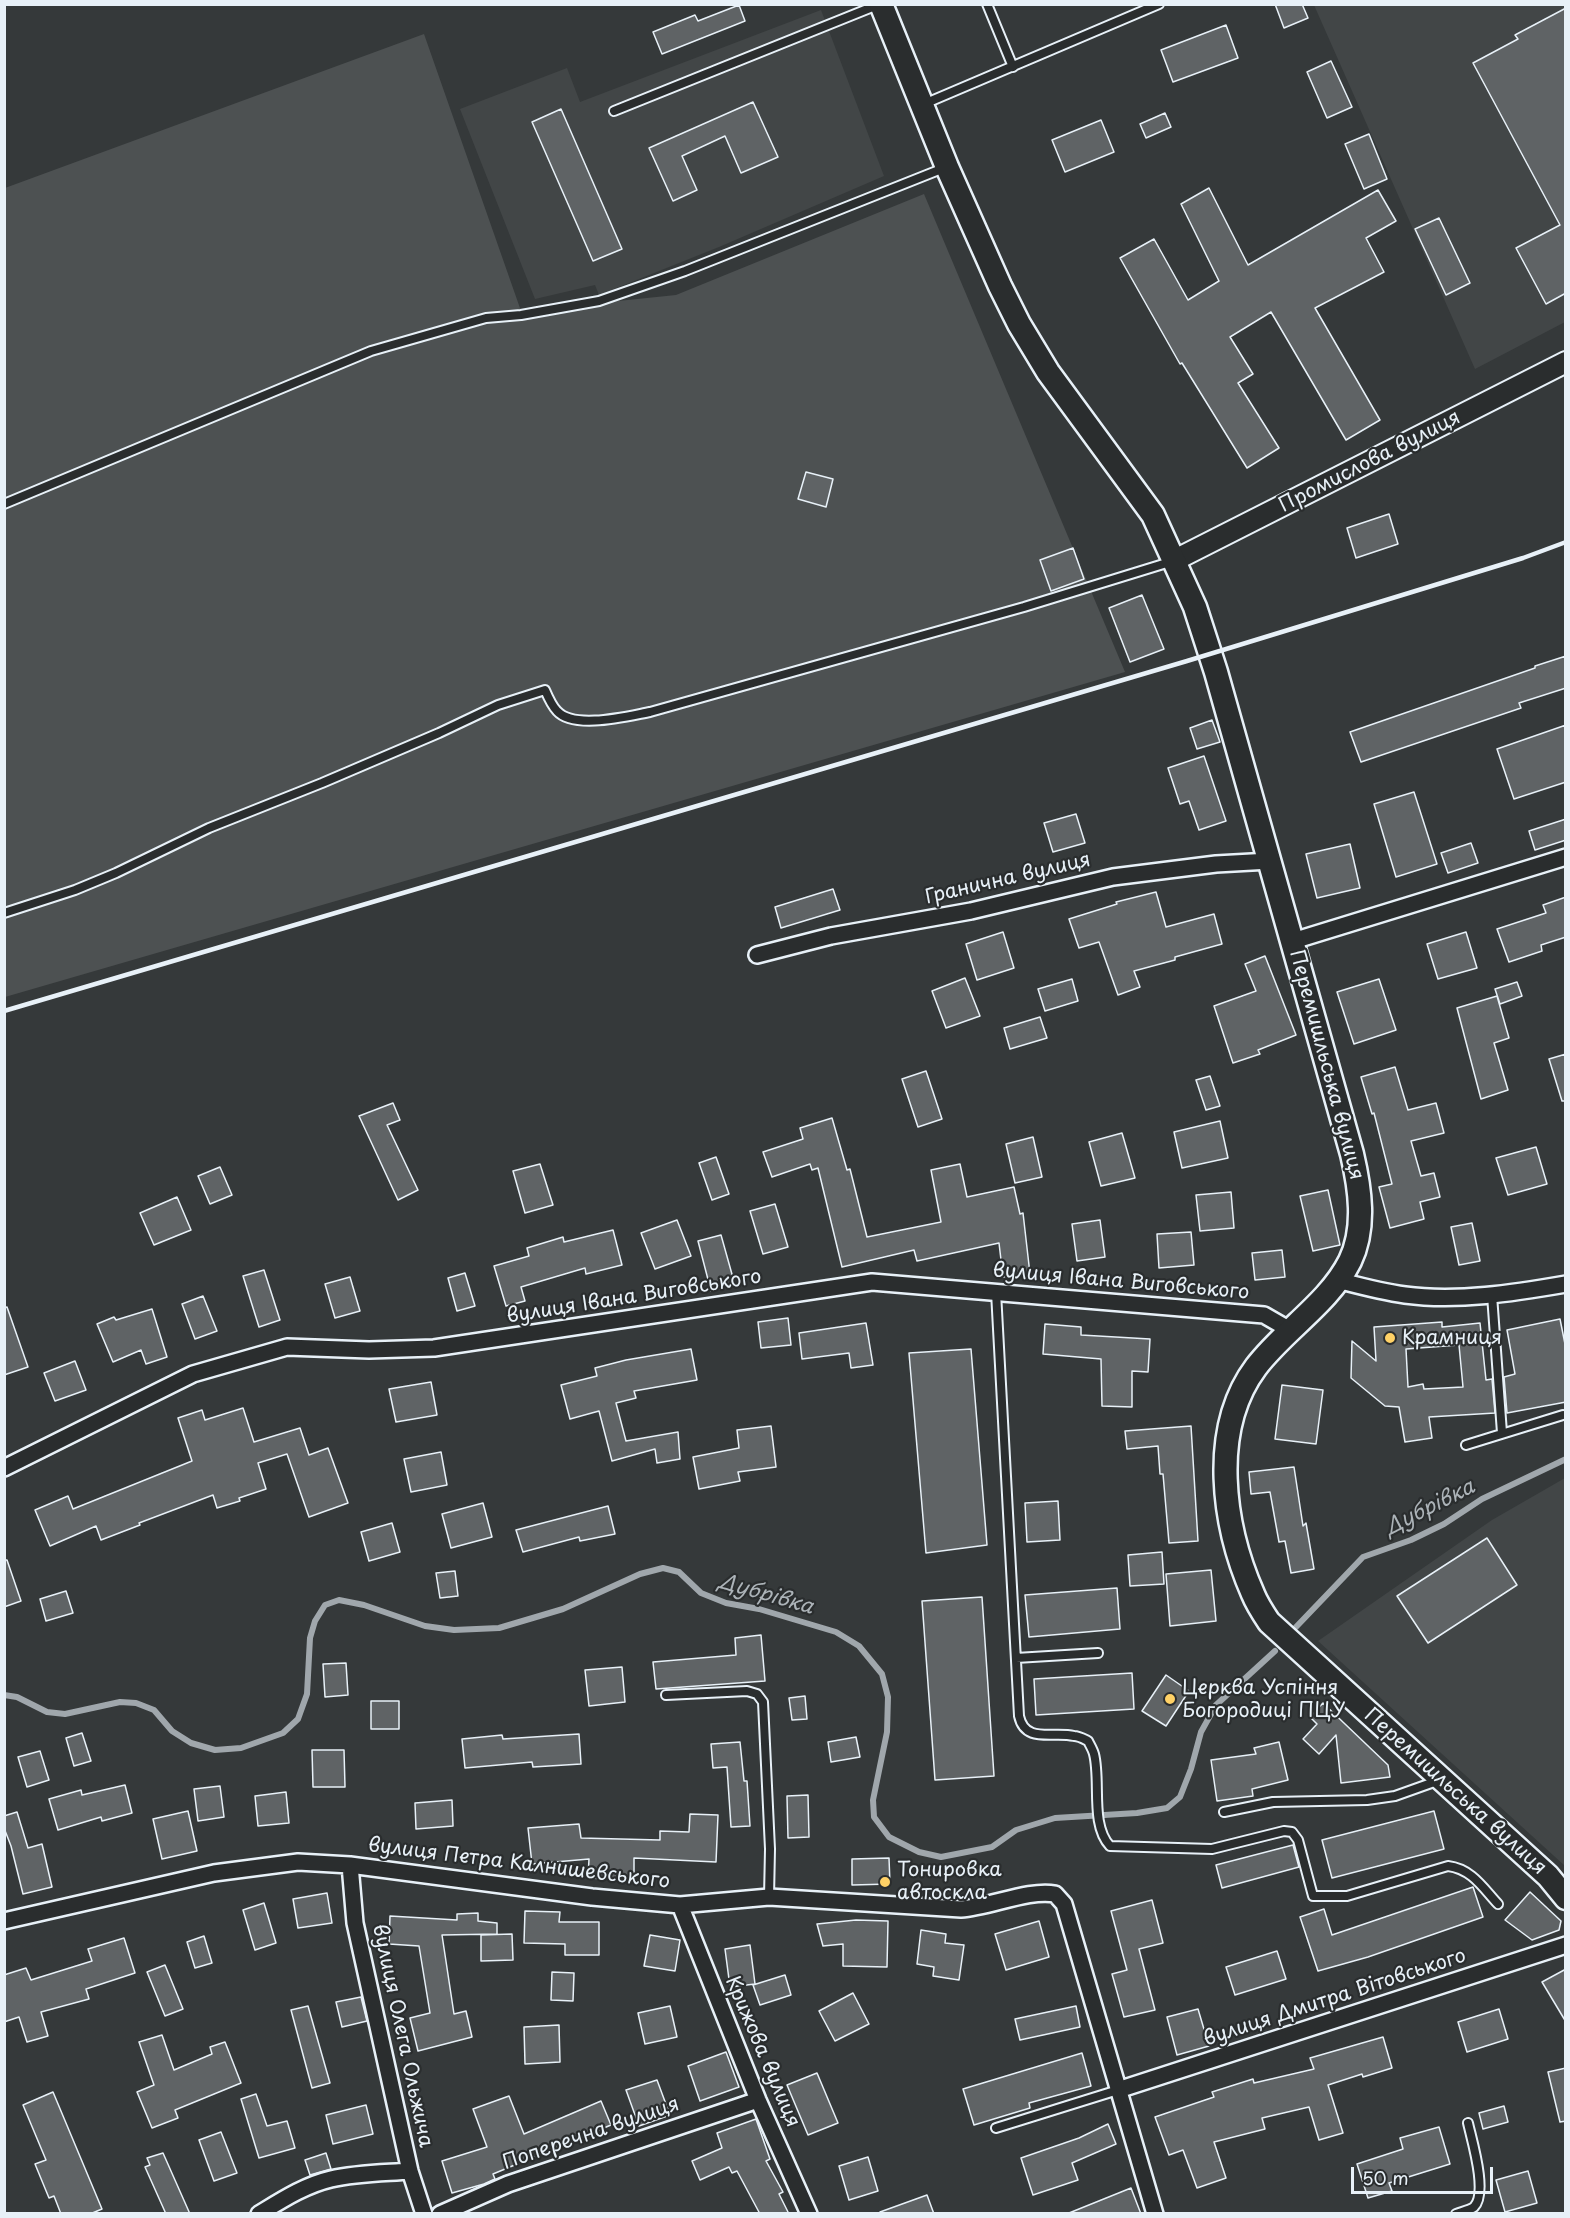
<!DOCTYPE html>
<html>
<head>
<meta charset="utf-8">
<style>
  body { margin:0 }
  #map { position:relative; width:1570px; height:2218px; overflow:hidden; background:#35393a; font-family:"Playpen Sans",sans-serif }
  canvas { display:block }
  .frame { position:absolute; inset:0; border:6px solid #e8f1f8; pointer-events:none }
  .scale { position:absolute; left:1351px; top:2167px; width:142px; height:27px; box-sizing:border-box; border:3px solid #e8f1f8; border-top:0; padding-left:8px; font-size:18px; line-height:21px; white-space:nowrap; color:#e8f1f8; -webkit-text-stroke:4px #2a2d2e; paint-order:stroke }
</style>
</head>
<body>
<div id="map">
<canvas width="1570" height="2218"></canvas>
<div class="frame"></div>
<div class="scale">50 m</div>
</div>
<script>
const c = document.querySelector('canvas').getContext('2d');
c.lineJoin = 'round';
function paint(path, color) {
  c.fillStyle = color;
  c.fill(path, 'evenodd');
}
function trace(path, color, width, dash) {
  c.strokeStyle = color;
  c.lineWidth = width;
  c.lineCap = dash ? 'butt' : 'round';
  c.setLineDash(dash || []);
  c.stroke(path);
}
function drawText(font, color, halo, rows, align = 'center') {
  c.font = font + ' "Playpen Sans",sans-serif';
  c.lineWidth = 4.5;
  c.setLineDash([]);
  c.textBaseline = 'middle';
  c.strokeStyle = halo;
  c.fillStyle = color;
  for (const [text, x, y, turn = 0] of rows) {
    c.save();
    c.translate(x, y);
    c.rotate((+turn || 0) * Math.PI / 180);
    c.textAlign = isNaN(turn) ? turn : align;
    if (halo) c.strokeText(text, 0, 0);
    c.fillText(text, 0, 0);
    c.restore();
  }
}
const built = new Path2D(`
  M1314,5h251v317l-90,47z
  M821,10l63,166 -165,71 -120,48 -4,-10 -60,14 -75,-190 107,-41 13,34z
  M1565,1478v388l-247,-225 174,-121z`);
const green = new Path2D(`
  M424,34l97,277 155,-16 248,-101 201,478 -1120,325v-809z`);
const stream = new Path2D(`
  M1296,1627l67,-70 48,-17 33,-16 38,-25 84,-40
  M4,1695l13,2 30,15 18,2 55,-12 16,1 18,7 18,21 19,12 24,7 26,-2 42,-15 15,-14 9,-25 3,-56 5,-17 10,-16 14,-5 25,5 61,21 29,4 45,-2 64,-19 77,-35 23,-6 16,4 22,21 25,10 33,6 77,23 23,14 23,28 6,23 -1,35 -14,68 1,17 15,20 30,15 22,5 51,-10 24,-17 39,-12 82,-5 30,-5 13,-11 11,-28 10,-37 15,-27 59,-54`);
const building = new Path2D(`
  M1275,4h27l6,14 -24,10z
  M739,5l6,16 -83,33 -9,-22 42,-17 3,6z
  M1566,8v285l-20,11 -30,-56 44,-23 -87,-162 45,-24 -3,-4z
  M1226,25l12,33 -65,24 -12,-32z
  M1331,61l21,46 -25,11 -20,-46z
  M753,102l25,55 -37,16 -16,-37 -43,20 15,34 -24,11 -24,-53z
  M561,109l61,140 -29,12 -61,-139z
  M1165,113l6,14 -25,11 -6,-14z
  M1101,120l13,32 -49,20 -13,-32z
  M1369,134l18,45 -23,10 -19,-45z
  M1209,188l39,77 130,-75 18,31 -30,17 18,34 -69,36 65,112 -34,20 -75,-128 -41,25 23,37 -15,9 41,65 -32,20 -65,-105 -2,1 -60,-106 34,-19 34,61 31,-19 -38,-77z
  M1439,218l31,65 -24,12 -31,-66z
  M806,472l27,7 -7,28 -28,-8z
  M1389,514l9,30 -42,14 -9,-30z
  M1073,548l11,31 -33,12 -11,-31z
  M1142,595l22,54 -34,13 -21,-54z
  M1566,656v32l-47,15 2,5 -160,54 -11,-30 185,-64v-2z
  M1212,720l8,22 -23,7 -7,-21z
  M1566,725v57l-52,17 -17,-50z
  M1204,756l22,65 -27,9 -10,-29 -9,3 -12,-36z
  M1414,792l23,72 -41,13 -22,-73z
  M1076,814l9,29 -32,9 -9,-29z
  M1566,819v21l-31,10 -6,-19z
  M1471,843l7,20 -30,10 -7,-20z
  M1350,844l10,44 -43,10 -11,-44z
  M833,889l7,21 -59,18 -6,-21z
  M1156,892l10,35 48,-13 8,30 -47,13v3l-41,11 6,16 -22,8 -19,-53 -20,6 -10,-29 48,-15 -1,-2z
  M1566,897v40l-25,8 1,6 -33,11 -12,-33 49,-16 -3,-8z
  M1003,932l11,36 -37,12 -11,-36z
  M1466,932l11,36 -39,11 -11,-35z
  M1265,956l31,79 -38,15 2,4 -27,9 -19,-57 42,-15 -11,-27z
  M965,978l15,38 -34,12 -14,-37z
  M1072,979l6,22 -33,10 -7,-22z
  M1379,979l17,51 -42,14 -17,-52z
  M1517,982l5,14 -22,8 -5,-15z
  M1497,996l12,42 -15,5 14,47 -27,9 -24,-91z
  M1040,1017l7,21 -37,11 -6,-21z
  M1566,1054v47h-4l-13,-42z
  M1395,1067l13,43 28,-7 8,30 -33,8 10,35 13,-3 6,24 -20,5 4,17 -34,9 -11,-41 13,-3 -18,-71 -2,1 -11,-37z
  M926,1071l16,48 -24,8 -16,-48z
  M1210,1076l10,30 -14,4 -10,-30z
  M393,1103l7,17 -13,5 31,65 -20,10 -39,-84z
  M832,1118l15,52 3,-1 17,68 74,-15 -10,-52 29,-6 7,33 47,-10 6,27 3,-1 7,61 -27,3 -4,-34 -82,18 -3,-11 -72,17 -24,-99 -6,2 -2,-6 -38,13 -9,-25 40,-13 -3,-11z
  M1220,1121l8,37 -46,10 -8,-36z
  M1122,1133l13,45 -34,8 -12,-44z
  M1033,1137l9,40 -27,6 -9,-39z
  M1536,1147l11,37 -39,11 -12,-37z
  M716,1157l13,37 -17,6 -13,-37z
  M540,1164l13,41 -28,8 -12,-42z
  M220,1167l12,28 -22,9 -12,-28z
  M1328,1190l12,55 -27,6 -13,-55z
  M1231,1192l3,36 -34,3 -4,-36z
  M177,1197l14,33 -37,15 -14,-32z
  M775,1204l13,43 -25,7 -13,-43z
  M677,1220l14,36 -36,13 -14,-36z
  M1100,1220l5,37 -28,4 -5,-37z
  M1472,1223l8,38 -21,4 -8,-38z
  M613,1230l9,35 -36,9 -1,-6 -64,19 4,14 -19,5 -12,-40 35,-10 -2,-8 36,-11 1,5z
  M1191,1232l3,33 -35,3 -2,-34z
  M721,1235l14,50 -24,6 -13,-50z
  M1282,1250l3,27 -30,3 -3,-27z
  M264,1270l16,50 -21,7 -16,-51z
  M465,1273l10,33 -18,5 -9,-33z
  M350,1277l10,34 -25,7 -10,-34z
  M203,1296l14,35 -22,8 -13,-35z
  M7,1307l21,60 -24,8v-67z
  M152,1309l15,48 -21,7 -5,-14 -28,12 -16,-38 17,-7 2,3z
  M788,1318l3,27 -30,3 -3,-26z
  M1560,1319l6,30v53l-59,11 -3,-36 11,-3 -8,-44z
  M1442,1322v5l38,-4 6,57 6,-1 3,34 -66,4 3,21 -27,4 -6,-35 -14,-1 -34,-28 1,-37 24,20 -2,-34zM1459,1345l4,42 -39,2 -1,-5 -15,3 -2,-38z
  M866,1323l7,42 -22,3 -2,-15 -47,6 -3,-26z
  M1045,1324l36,3v8l69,4 -2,33 -16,-1v36l-30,-1 -1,-47 -58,-5z
  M691,1349l6,31 -63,11 2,7 -20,5 10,38 52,-9 2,27 -23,4 -2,-14 -43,12 -13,-50 -29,8 -9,-34 36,-9 -2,-8 31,-8z
  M971,1349l16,196 -61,8 -17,-200z
  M75,1361l11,29 -31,11 -11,-28z
  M431,1382l6,33 -41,7 -7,-33z
  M1282,1385l41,5 -7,54 -41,-5z
  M243,1408l11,34 46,-14 9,27 19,-7 20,55 -39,14 -22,-63 -29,9 8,26 -27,9 1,3 -23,7 -4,-13 -74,28 1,2 -39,15 -5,-14 -46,20 -15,-36 33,-14 5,13 119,-48 -14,-43 24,-8 3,10z
  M771,1426l5,41 -38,5 2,9 -41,8 -6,-32 46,-9 -2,-18z
  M1191,1426l7,115 -29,2 -6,-69h-3l-2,-28 -31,3 -2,-18z
  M441,1452l6,33 -36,7 -7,-33z
  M1294,1467l9,59 3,-3 8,46 -23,4 -6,-32 -6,1 -9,-50 -19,2 -2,-22z
  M1058,1501l2,39 -33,2 -2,-39z
  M483,1503l9,34 -41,11 -9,-34z
  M608,1506l7,28 -35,7 -1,-4 -56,15 -7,-22z
  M392,1523l8,29 -31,9 -8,-29z
  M1487,1538l30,47 -89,58 -31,-47z
  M1162,1552l2,32 -34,2 -2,-31z
  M4,1560h3l14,41 -17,6z
  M1211,1570l5,51 -46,5 -4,-52z
  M455,1571l3,25 -18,2 -4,-25z
  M1117,1588l3,41 -91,8 -4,-42z
  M66,1591l7,22 -27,8 -6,-22z
  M982,1597l12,179 -59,4 -13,-179z
  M761,1635l4,46 -109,8 -3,-27 83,-7 -1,-17z
  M346,1663l2,32 -23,2 -2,-33z
  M622,1667l3,35 -36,4 -4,-36z
  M1132,1673l2,36 -98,6 -2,-36z
  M1166,1675l23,16 -23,35 -24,-15z
  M805,1696l2,23 -15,1 -3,-22z
  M371,1701h28v28h-28z
  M1323,1703l65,62 2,12 -49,6 -5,-48 -17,19 -16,-15 14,-15 -7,-7z
  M82,1733l9,28 -17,5 -8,-28z
  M579,1734l2,30 -48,3 -1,-5 -67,6 -3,-29 40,-4 1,4z
  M856,1737l4,20 -29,5 -3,-20z
  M740,1742l4,39h3l3,45 -19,1 -4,-60 -14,1 -2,-24z
  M1279,1742l9,38 -36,9 1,7 -36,5 -6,-41 45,-6 -2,-6z
  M312,1750h32l1,37h-32z
  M40,1751l9,29 -22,7 -9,-30z
  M125,1785l7,28 -30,8 -1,-4 -43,13 -9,-31 32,-9 1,5z
  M220,1786l4,31 -26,4 -4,-32z
  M286,1792l3,31 -31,3 -3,-30z
  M808,1795l1,42 -21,1 -1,-42z
  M452,1800l1,26 -37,3 -1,-26z
  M188,1811l9,40 -35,8 -9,-40z
  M1434,1811l10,38 -112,29 -10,-38z
  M17,1812l11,36 14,-4 10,43 -29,7 -12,-48 -7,-18v-12z
  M690,1814l28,1 -2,47 -82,-4v22l-46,-2 1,-19 -57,5 -4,-36 51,-4 2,14 79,2v-9l29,1z
  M1293,1845l6,22 -77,21 -6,-23z
  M889,1858l1,26 -38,1v-26z
  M1473,1887l10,30 -115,40 -50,14 -18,-54 24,-8 8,26z
  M1530,1892l31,29 -2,9 -27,10 -27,-20z
  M327,1893l5,30 -34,5 -5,-29z
  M1152,1900l11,43 -24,6 16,61 -31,7 -12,-43 15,-4 -16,-59z
  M264,1903l12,40 -21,7 -12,-40z
  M525,1911l35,1 -1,10h40v33h-34v-11l-41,-1z
  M478,1913v8l19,2v11l-55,1 12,79 12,-3 6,26 -54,14 -8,-33 20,-5 -11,-67 -30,-2 1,-28 67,4v-6z
  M856,1920l32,1 -1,46 -44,-1v-22l-20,2 -6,-22z
  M1039,1921l10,36 -43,13 -11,-36z
  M921,1930l25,4 -1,9 19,2 -5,35 -26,-4 1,-9 -17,-3z
  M512,1934l1,26 -32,1v-26z
  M650,1935l30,5 -5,31 -31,-5z
  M204,1936l8,27 -17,5 -8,-26z
  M124,1938l11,35 -49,16 3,10 -48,13 7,24 -21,6 -8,-25 -15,5v-47l22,-7 5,12 61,-19 -4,-12z
  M750,1945l5,39 -25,3 -5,-38z
  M1277,1951l9,28 -51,16 -9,-28z
  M165,1965l18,44 -18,7 -18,-44z
  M1566,1969v53l-24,-40z
  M552,1972l22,1 -1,28 -22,-1z
  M785,1975l6,20 -31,10 -7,-20z
  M853,1993l16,31 -34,17 -16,-30z
  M361,1997l6,24 -25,6 -6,-25z
  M308,2006l22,77 -18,5 -21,-78z
  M670,2006l7,31 -32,7 -7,-31z
  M1076,2006l4,21 -60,13 -5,-21z
  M1198,2009l11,37 -32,9 -10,-38z
  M1499,2009l9,30 -41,13 -9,-30z
  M559,2025l1,37 -35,2 -1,-37z
  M162,2035l12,35 38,-16 -2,-7 15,-5 16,41 -66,27 3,8 -26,10 -15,-36 17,-7 -15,-43z
  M1383,2037l9,31 -29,9 -1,-3 -34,11 15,48 -24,7 -10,-33 -47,11 3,11 -51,13 12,36 -29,10 -14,-38 -14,5 -14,-38 59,-20 -2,-5 41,-13 1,4 60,-14 -4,-11z
  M726,2052l13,35 -39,14 -12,-35z
  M1082,2053l9,33 -62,17 1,5 -56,17 -11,-36z
  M1566,2068v53l-6,1 -12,-50z
  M817,2073l21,50 -30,12 -21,-50z
  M657,2080l13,35 -31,11 -13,-36z
  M53,2092l49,117 -12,5h-29l-7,-18 -5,2 -14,-34 11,-4 -23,-55z
  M256,2094l11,32 20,-5 8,27 -36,10 -18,-59z
  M509,2096l15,38 77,-33 10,24 -118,49 2,5 -11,5 -32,9 -10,-32 45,-14 -14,-38z
  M366,2105l7,29 -40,10 -7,-29z
  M1504,2106l4,16 -25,7 -4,-16z
  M756,2119l14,40 -4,2 17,31 -4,2 10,20h-29l-23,-43 -5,2 -3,-6 -29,13 -8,-19 30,-13 -5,-15z
  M1108,2124l8,20 -44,19 6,17 -45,15 -12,-37 58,-20z
  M1439,2127l11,37 -61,19 3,8 -24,7 -11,-34 46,-15 -3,-11z
  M221,2132l16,41 -23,8 -15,-41z
  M163,2153l27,61h-24l-21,-47 5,-2 -3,-7z
  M326,2153l5,16 -21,6 -5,-15z
  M868,2157l10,34 -29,9 -10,-34z
  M1528,2171l9,32 -32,9 -9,-32z
  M1131,2188l10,26h-71l-1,-1z
  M927,2195l7,19h-53l-1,-2z`);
const service = new Path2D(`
  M987,4l26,63
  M924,104l235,-100
  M614,111l266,-107
  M4,504l367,-153 115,-33 35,-3 78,-14 86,-30 259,-103
  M4,913l71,-23 41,-17 93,-45 113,-45 117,-50 59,-28 47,-15c3,7 7,16 12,21 17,19 71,5 93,1l374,-105 146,-45
  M996,1292l23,424c6,28 34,15 55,20 5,0 10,3 14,5 2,4 5,9 6,13 7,27 -4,71 16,92l102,3 72,-18 8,1 6,8 15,56h34l101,-30c24,3 35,22 50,38
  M1492,1295l10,138
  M1466,1445l97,-30
  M1016,1658l82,-5
  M666,1695l81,-4 10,3 6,8 7,147 -1,48
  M1224,1812l49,-10 94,-2 28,-4 42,-15
  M996,2128l122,-38
  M1456,2214c5,-2 14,-4 18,-7 14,-14 -2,-66 -6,-84`);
const minor = new Path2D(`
  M1293,941l273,-84
  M757,955l74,-19 140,-25 142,-34 103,-13 54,-3
  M1337,1280c23,6 45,12 68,15 52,7 109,-2 161,-11
  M4,1468l189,-94 94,-27 82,3 65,-2 438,-66 392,33 26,15
  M350,1865l5,58 55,248 14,43
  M680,1905l78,195 51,114
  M4,1921l210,-48 84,-11 52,3 242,32 88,8 89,-8 192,12c29,-2 68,-20 94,-15l9,10 91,310
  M1118,2090l448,-145
  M259,2214c23,-14 46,-29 72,-35 26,-6 53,-6 79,-8
  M440,2214l68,-30 250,-84`);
const tertiary = new Path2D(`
  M1175,560l391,-198`);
const secondary = new Path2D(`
  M881,4l66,163 53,119 19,38 29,48 105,143 42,92 21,65 136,482c8,34 14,74 -2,107 -21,42 -66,69 -94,106 -47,63 -33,159 -3,227 4,10 10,19 16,28l279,254 18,22`);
const rail = new Path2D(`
  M4,1011l1183,-350 336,-103 43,-16`);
const markers = [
  [1390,1338,6,"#ffd166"],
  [1170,1699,6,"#ffd166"],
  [885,1882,6,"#ffd166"]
];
const streetNames = [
  ["Промислова вулиця",1370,462,-27],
  ["Гранична вулиця",1008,879,-13],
  ["Перемишльська вулиця",1326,1065,75],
  ["вулиця Івана Виговського",1121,1282,5],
  ["вулиця Івана Виговського",634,1297,-9],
  ["Перемишльська вулиця",1455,1792,42],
  ["вулиця Петра Калнишевського",519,1864,7],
  ["вулиця Дмитра Вітовського",1335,1998,-18],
  ["вулиця Олега Ольжича",402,2036,78],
  ["Крижова вулиця",762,2052,67],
  ["Поперечна вулиця",591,2134,-19]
];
const poiNames = [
  ["Крамниця",1402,1338],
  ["Церква Успіння",1182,1688],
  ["Богородиці ПЦУ",1182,1711],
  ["Тонировка",897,1870],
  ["автоскла",897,1893]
];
const waterNames = [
  ["Дубрівка",1430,1508,-27],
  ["Дубрівка",766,1595,16]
];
paint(built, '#424647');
paint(green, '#4d5152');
trace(stream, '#a0a7ac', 6);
paint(building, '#5f6365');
trace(building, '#e8f1f8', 1.5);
trace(service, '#e8f1f8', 12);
trace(minor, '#e8f1f8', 20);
trace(tertiary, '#e8f1f8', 24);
trace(secondary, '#e8f1f8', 27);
trace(service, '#2a2d2e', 8);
trace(minor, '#2a2d2e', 15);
trace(tertiary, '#2a2d2e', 20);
trace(secondary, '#2a2d2e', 22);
trace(rail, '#e8f1f8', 4.5);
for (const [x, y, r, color] of markers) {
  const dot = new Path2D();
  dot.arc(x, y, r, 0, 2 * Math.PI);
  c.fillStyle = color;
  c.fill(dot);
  trace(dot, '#2a2d2e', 2);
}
drawText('20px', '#e8f1f8', '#2a2d2e', streetNames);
drawText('20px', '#e8f1f8', '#2a2d2e', poiNames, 'left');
drawText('italic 21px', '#acb3b8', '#2a2d2e', waterNames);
</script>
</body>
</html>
